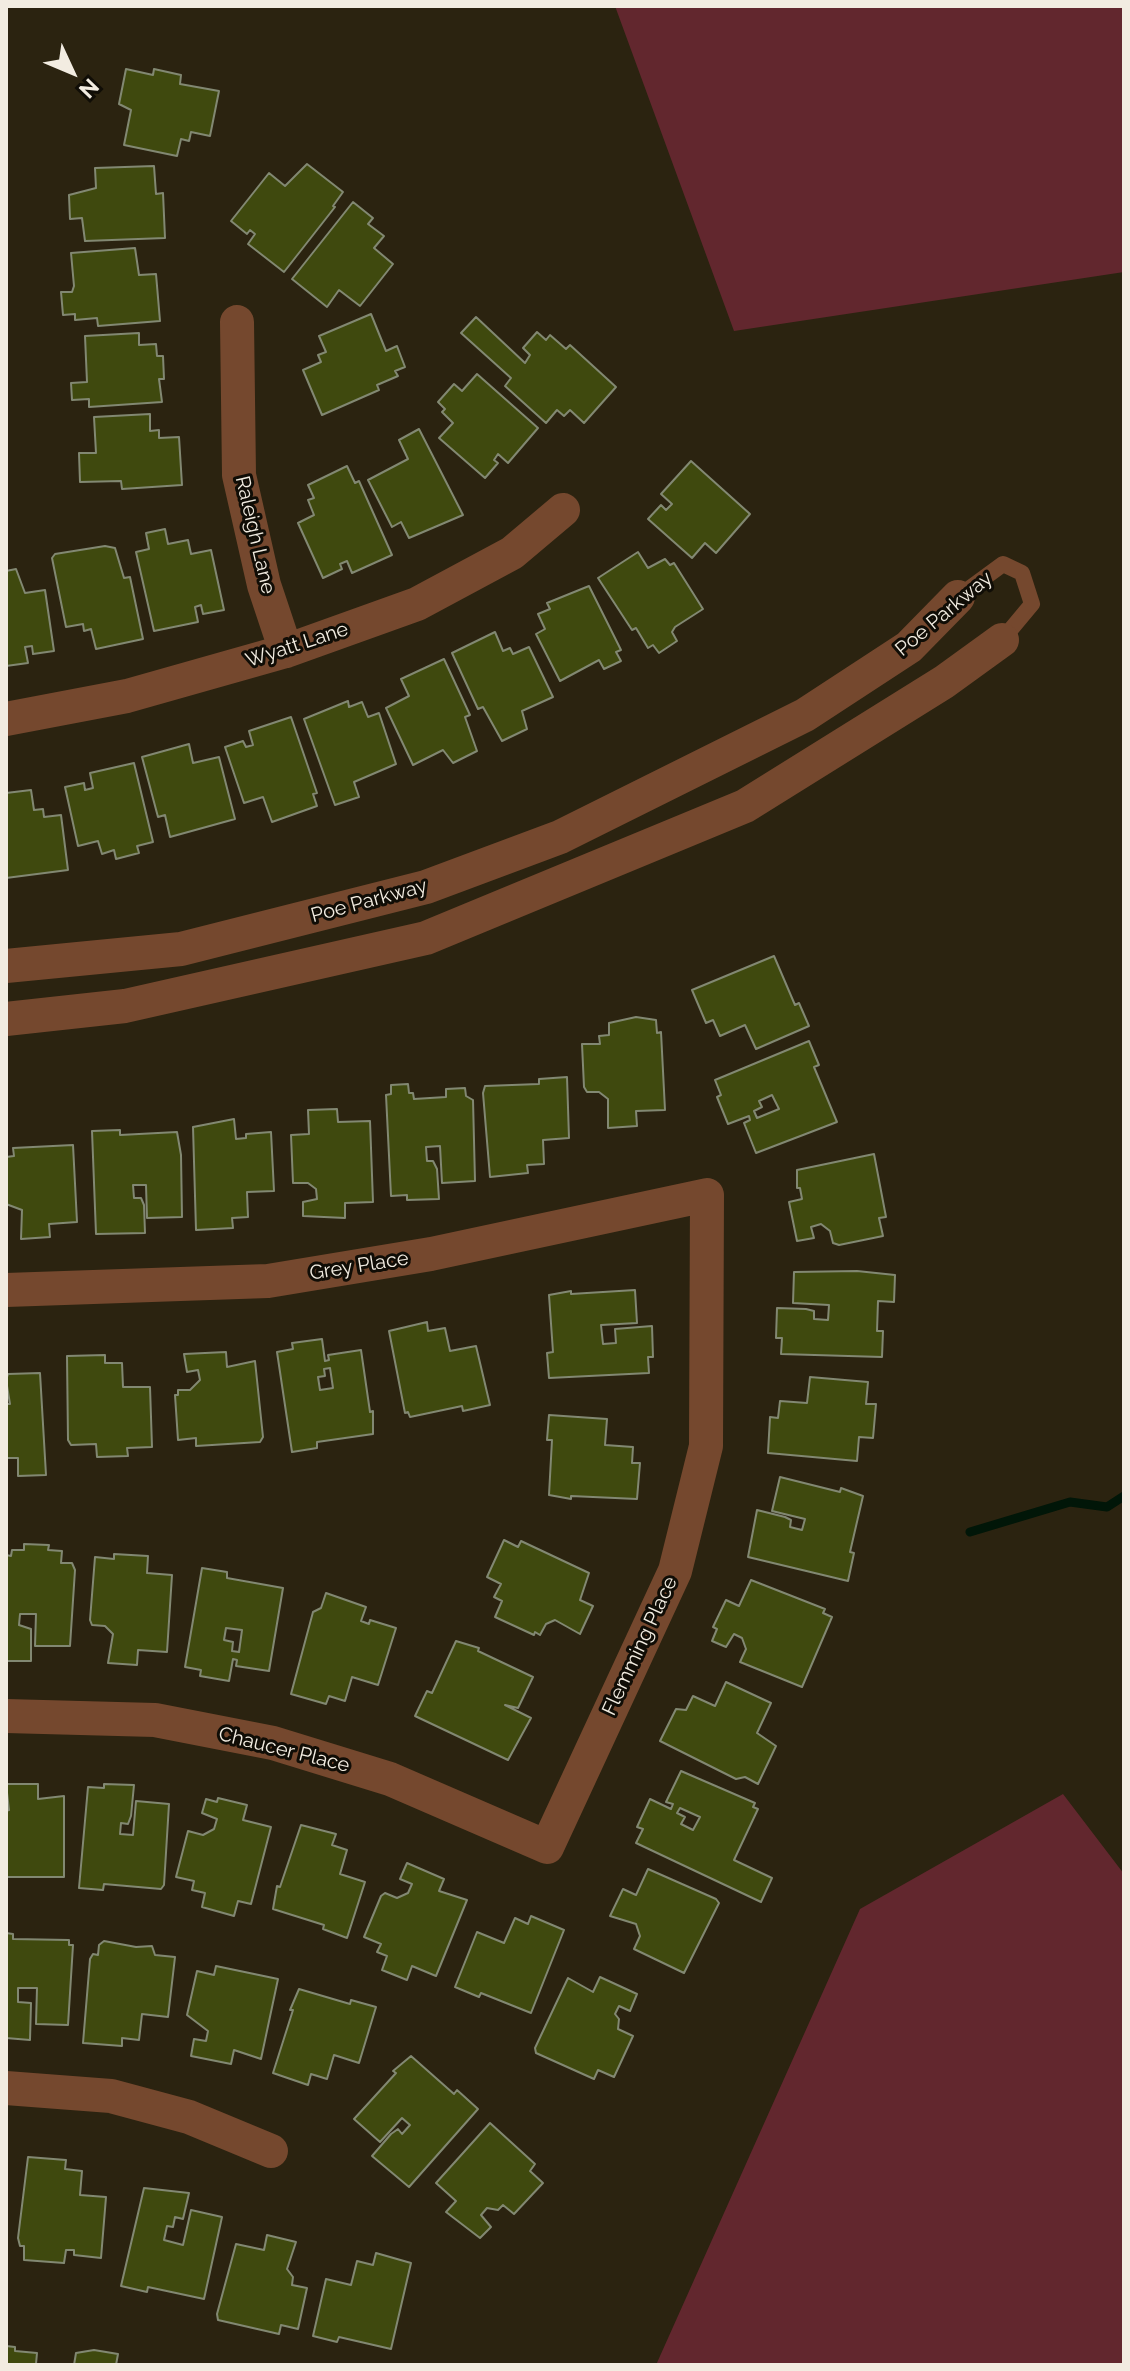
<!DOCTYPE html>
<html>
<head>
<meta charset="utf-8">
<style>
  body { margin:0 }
  #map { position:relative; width:1130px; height:2371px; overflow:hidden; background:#2b2310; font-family:Raleway,sans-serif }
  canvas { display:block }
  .frame { position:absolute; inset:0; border:8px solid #f2ece1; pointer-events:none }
  .north { position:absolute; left:32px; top:32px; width:80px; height:80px; -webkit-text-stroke:6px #100d06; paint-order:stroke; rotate:134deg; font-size:22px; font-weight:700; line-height:32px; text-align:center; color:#f2ece1 }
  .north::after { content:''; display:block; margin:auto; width:28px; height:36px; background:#f2ece1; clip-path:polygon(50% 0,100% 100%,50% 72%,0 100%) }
</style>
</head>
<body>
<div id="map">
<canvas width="1130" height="2371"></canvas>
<div class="frame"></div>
<div class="north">N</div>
</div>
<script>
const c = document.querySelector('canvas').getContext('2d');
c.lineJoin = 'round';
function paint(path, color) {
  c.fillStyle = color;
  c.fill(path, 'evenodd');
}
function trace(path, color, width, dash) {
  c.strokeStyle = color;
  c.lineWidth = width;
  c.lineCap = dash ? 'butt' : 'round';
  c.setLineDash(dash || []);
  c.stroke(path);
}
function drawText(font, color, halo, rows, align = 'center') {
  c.font = font + ' Raleway,sans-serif';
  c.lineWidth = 6;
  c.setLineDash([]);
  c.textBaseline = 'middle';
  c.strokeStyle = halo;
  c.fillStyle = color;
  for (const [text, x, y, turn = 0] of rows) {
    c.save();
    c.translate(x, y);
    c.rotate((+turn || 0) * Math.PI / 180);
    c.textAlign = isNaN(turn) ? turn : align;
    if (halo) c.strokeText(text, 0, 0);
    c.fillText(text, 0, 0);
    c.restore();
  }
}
const green = new Path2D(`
  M615,6h509v266l-390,59z
  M1063,1794l61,80v491h-468l204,-456z`);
const stream = new Path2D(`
  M970,1532l100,-30 37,5 17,-11`);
const building = new Path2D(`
  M126,69l27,6 1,-6 27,6 -1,9 39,7 -9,45 -19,-4 -2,9 -8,-2 -4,17 -53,-11 7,-35 -12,-6z
  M307,164l36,28 -10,14 2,1 -51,65 -36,-28 7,-10 -5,-4 -3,4 -16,-13 38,-48 16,13z
  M154,166l2,28 7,-1 2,45 -80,3 -3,-23 -12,1 -1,-24 27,-7 -1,-20z
  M353,202l20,16 -5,6 16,12 -10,12 19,16 -33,42 -21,-16 -12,17 -35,-28z
  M135,248l4,27 17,-1 4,47 -62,5 -1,-8 -22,2v-6l-12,1 -2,-23h11l2,-6 -3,-33z
  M371,314l15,37 11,-5 8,21 -10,4 3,5 -21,9 2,5 -57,25 -19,-45 18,-8 -3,-7 8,-3 -7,-16z
  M476,317l49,46 5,-8 -7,-7 14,-16 9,8 4,-5 16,14 4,-4 46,42 -32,36 -14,-13 -6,6 -7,-6 -11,13 -41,-37 6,-8 -50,-45z
  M139,333v12l17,-1 1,12h6l1,23h-5l3,23 -73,5v-8l-17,1 -1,-17 16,-1 -2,-46z
  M477,374l61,54 -30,35 -10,-9 -4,6 4,3 -13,15 -46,-40 14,-15 -11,-11 3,-3 -7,-7 16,-18 8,7z
  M150,414v17l9,-1v8l20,-1 3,48 -60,4 -1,-8 -41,1 -1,-29h17l-2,-36z
  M419,429l44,86 -54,23 -8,-16 -9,5 -24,-47 40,-21 -9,-19z
  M691,461l59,53 -34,39 -11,-10 -13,15 -44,-39 13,-14 5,5 6,-6 -11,-10z
  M347,466l8,17 4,-2 33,74 -40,18 -5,-12 -7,3 2,5 -19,9 -25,-55 16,-8 -6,-15 6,-2 -6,-13z
  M165,529l3,15 20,-4 3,14 20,-4 13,60 -21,4 -2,-9 -6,2 3,15 -44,9 -18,-79 13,-3 -3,-16z
  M105,546l10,2 9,30 6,-1 13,62 -47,10 -5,-20 -7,2 -1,-7 -17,3 -14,-69 3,-4z
  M638,552l10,16 17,-9 5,6 4,-2 29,46 -28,18 -3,5 5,9 -18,12 -6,-8 -5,3 -12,-20 -4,2 -34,-52z
  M16,569l9,24 20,-3 9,61 -21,3 -1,-8 -7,1 3,16 -22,3v-95z
  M589,586l32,64 -5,2 5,9 -17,8 -5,-9 -39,21 -24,-47 9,-5 -7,-15 12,-5 -3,-6z
  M495,632l8,19 7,-3 3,6 16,-7 24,50 -31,14 5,18 -25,12 -19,-34 -5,2 -26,-56z
  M444,659l26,56 -5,2 12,34 -24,12 -10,-13 -30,15 -27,-57 23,-12 -8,-17z
  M348,701l1,6 13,-5 6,15 11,-4 17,51 -42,18 5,15 -24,8 -31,-86z
  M291,717l26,76 -4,1 4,12 -45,16 -9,-25 -19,6 -19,-56 18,-6 3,6 7,-2 -4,-14z
  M189,744l4,19 26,-6 16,62 -65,18 -5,-22 -7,2 -16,-60z
  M134,763l19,79 -16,4 2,7 -23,6 -2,-9 -12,4 -4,-13 -20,5 -13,-59 19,-4 1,7 8,-2 -3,-15z
  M31,790l3,20 9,-1 1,8 17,-2 7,55 -62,8v-85z
  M774,956l21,49 4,-2 10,23 -53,23 -11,-24 -25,11 -7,-16 -7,3 -14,-33z
  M636,1017l20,3 1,13 4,-1 4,78 -29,1 1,15 -29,2v-29l-9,-7h-12l-3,-5 -2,-43h18l-1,-8 10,-1v-12z
  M809,1041l10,24 -5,2 23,55 -81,31 -12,-30 6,-3 -1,-4 -21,8 -11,-27 4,-2 -6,-15zM772,1095l7,14 -22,9 -3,-7 8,-4 -3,-6z
  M567,1077l2,61 -26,2 1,24 -17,1 1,8 -38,4 -7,-84 2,-7 54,-2v-5z
  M408,1084l1,9h4l1,6 32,-2v-8l19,-1 1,8 7,4 2,81 -33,2 -2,-37 -14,1 1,14h6l4,8 2,30 -32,1v-5l-16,1 -5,-101 5,-1v-9z
  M337,1109l1,13 32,-1 3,81 -28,1v15l-42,-2v-14l14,-3 -1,-10 -8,-6h-15l-2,-48 18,-1 -1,-24z
  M234,1119l2,20 10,-1v-4l25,-2 3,59 -27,1 1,25 -16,1 1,10 -37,2 -3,-103z
  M120,1130v5l57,-3 4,23 1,62 -35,1 -1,-33h-13l1,13h7l3,7 1,28 -49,1 -4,-103z
  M73,1145l4,77 -28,2 1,13 -29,2 1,-29 -16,-6v-47l8,-1 -1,-8z
  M874,1154l12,63 -7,1 4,18 -44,9 -6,-2 -3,-12 -9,-7 -10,3 3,11 -17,3 -8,-39 13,-3 -2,-11h-3v-18z
  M857,1271l38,4 -1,27 -16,-1 -1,30h6l-1,26 -101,-3 1,-16h-6l1,-30 29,1 8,2v8l14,1 1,-15 -36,-2 1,-31z
  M635,1290l2,33 -36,2 2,19 13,-1 -1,-14 37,-3 1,31h-5l1,16 -100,5 -2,-25 6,-1 -4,-57 22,-4v3z
  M427,1322l1,9 17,-3 5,23 26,-5 14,59 -27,6 -1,-5 -52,11 -2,-5 -3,1 -16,-82z
  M322,1339l3,22 4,-1 -1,-5 33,-5 9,62 3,-1v23l-56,8v6l-25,4 -15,-100 16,-3 -1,-6zM330,1368l3,20 -13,2 -2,-13 7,-1 -1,-7z
  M226,1352l1,15 28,-6 8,76 -3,5 -64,4v-8l-18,2 -3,-45h3v-5h12l10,-10 -2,-10 -11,2 -3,-18z
  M105,1355v8h17l1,24h27l2,60 -25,1 1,8 -31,1 -1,-13 -25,1 -3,-5 -1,-84z
  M40,1373l6,102 -28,1v-18h-12v-54h4l-4,-24 2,-6z
  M810,1377l58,5 -2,22h10l-3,34 -14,-1 -2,24 -89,-8 2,-36 8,1 2,-17 27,2z
  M549,1415l58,4 -2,26 28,2 -1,16h8l-3,36 -66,-3v3l-22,-4 3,-55h-5z
  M780,1477l60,15 1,-4 22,8 -13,56 4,1 -6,28 -100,-24 9,-47 28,7 6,3 -1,7 12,3 3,-11 -33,-8z
  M504,1540l14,7 3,-6 68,32 -9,27 13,6 -13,28 -25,-14 -9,4 -6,11 -5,-3 -1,3 -39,-18 7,-16 -8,-4 7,-13 -14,-7z
  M24,1544l25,1 -1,5 14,1 -1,12h11l3,7 -5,76h-35l1,-32h-16l-1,11 12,4v32h-25v-106l5,1 1,-6h12z
  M114,1554l34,2 -1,17 25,2 -5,77 -29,-2 -1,15 -29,-2 5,-29 -8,-8 -13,-1 -2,-5 5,-63 19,2z
  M202,1568l25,4v6l56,10 -14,83 -33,-5 1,-6 -4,-1 -4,22 -29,-5 1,-6 -16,-3zM226,1628l16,2 -3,22 -7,-1 1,-9 -9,-2z
  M751,1580l74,29 -2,4 9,4 -30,70 -62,-25 6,-13 -4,-11 -8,-4 -8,13 -14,-6 5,-12 -4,-2 13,-27 13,6z
  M326,1593l40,14 -5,14 8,3 1,-4 26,8 -18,57 -26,-8 -7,24 -16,-5 -3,8 -35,-10 22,-82 8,-4z
  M456,1641l23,7 -1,3 55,26 -15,31 -13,-3 26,13 -23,42 -93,-44 12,-25 5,2z
  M726,1682l45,21 -14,30 19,13 -18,38 -13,-7 -9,2 -76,-38 16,-32 10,1 7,-14 22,10z
  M681,1771l74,32 -2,4 5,2 -24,51 38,18 -11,24 -125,-59 7,-14 -6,-2 13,-28 21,10 2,-5 -7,-2zM680,1808l20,9 -7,13 -12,-6 4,-7 -8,-4z
  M6,1784h32v15l26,-3v81h-58v-66l3,-1z
  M104,1784l30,1 -3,31 -3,8 -7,-1 -1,11 13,1 3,-34 33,3 -5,81 -3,4 -57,-5 -1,6 -24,-2 9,-101 16,1z
  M218,1798l29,7 -4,15 28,7 -20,77 -13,-3 -4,15 -32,-9 3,-14 -13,-3 2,-9 -18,-4 12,-46 15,4 11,-6 3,-10 -15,-6 4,-14 11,3z
  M301,1825l35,9 -4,11 15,5 -7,24 25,8 -18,56 -24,-9 1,-4 -51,-16 4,-23 3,1z
  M407,1863l37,16 -5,12 28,9 -31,76 -24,-10 -5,14 -25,-10 5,-14 -10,-4 4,-8 -17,-7 17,-41 4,-3 12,5 11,-5 4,-9 -12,-5z
  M648,1869l68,30 3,4 -35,70 -50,-24 6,-13 -4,-12 -26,-8 13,-27 13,6z
  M531,1916l33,14 -33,83 -50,-20 -2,4 -24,-10 22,-55 27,11 11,-25 13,6z
  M6,1933l7,1v5l56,1v5h4l-5,80 -32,-1 1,-36h-19v14l13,1 -1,37 -24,-2z
  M104,1941l32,6 16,-1 3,9 20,2 -7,60 -26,-3 -3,26 -17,-2v8l-39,-3 7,-84 3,-5 5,1 1,-10z
  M216,1966l62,13 -17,80 -27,-9 -3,14 -40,-8 3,-17 12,2 2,-10 -21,-16 10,-44 17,4z
  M600,1977l37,17 -7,17 -11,-5 -4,8 4,5 -1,10 15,7 -19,41 -16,-7 -4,9 -58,-26 -1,-5 33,-70 25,14z
  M299,1989l51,15 1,-4 25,7 -17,56 -25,-8 -7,24 -16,-5 -3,11 -35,-12 20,-63h-3z
  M411,2056l43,38 3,-4 21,19 -69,78 -37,-31 19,-22 7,-5 4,5 8,-9 -8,-7 -22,24 -26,-23 42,-46 -3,-2z
  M490,2123l45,41 -5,7 13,12 -29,31 -11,-9 -5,5 -11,-2 -6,7 10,12 -11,11 -34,-26 10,-11 -20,-18z
  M28,2157l38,3 -1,9 17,2 -2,24 26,2 -5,61 -27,-3v-5h-8l-2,13 -40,-3v-14h-4l-2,-8z
  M144,2188l45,5 -6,26 -8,-2 -2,10 -6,-1 -3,14 19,5 8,-35 31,7 -18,82 -56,-12 -1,5 -26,-6z
  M267,2235l29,7 -9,27 6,8 -1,8 15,3 -9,41 -17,-4 -2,9 -61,-14 -1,-6 19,-70 28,6z
  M376,2253l35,10 -20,86 -52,-12 -2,5 -24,-6 13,-57 25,6 6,-24 16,4z
  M6,2346l9,1v4l22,2 -1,11 4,1h-34z
  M94,2350l24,4 -2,11h-42l2,-12z`);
const service = new Path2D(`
  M958,597l45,-33 19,9 10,31 -30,36`);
const minor = new Path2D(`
  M237,322l2,153 25,110 22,66
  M6,719l121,-23 159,-45 131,-47 95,-51 51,-43
  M6,966l175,-17 245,-62 134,-50 245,-122 104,-68 49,-50
  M6,1019l119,-13 301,-68 319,-132 199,-124 58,-42
  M6,1290l262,-9 163,-27 276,-59 -1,251 -31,125 -128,276 -157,-68 -117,-36 -118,-23 -149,-4
  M6,2088l105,8 78,21 82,34`);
const streetNames = [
  ["Raleigh Lane",255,535,77],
  ["Poe Parkway",944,614,-40],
  ["Wyatt Lane",297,645,-18],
  ["Poe Parkway",369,901,-15],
  ["Grey Place",359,1266,-9],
  ["Flemming Place",640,1646,-65],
  ["Chaucer Place",284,1750,14]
];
paint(green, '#62272e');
trace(stream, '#011608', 9);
paint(building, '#3f490e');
trace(building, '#828872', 2);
trace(service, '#75482e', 16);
trace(minor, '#75482e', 34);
drawText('20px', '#f2ece1', '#100d06', streetNames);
</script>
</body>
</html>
